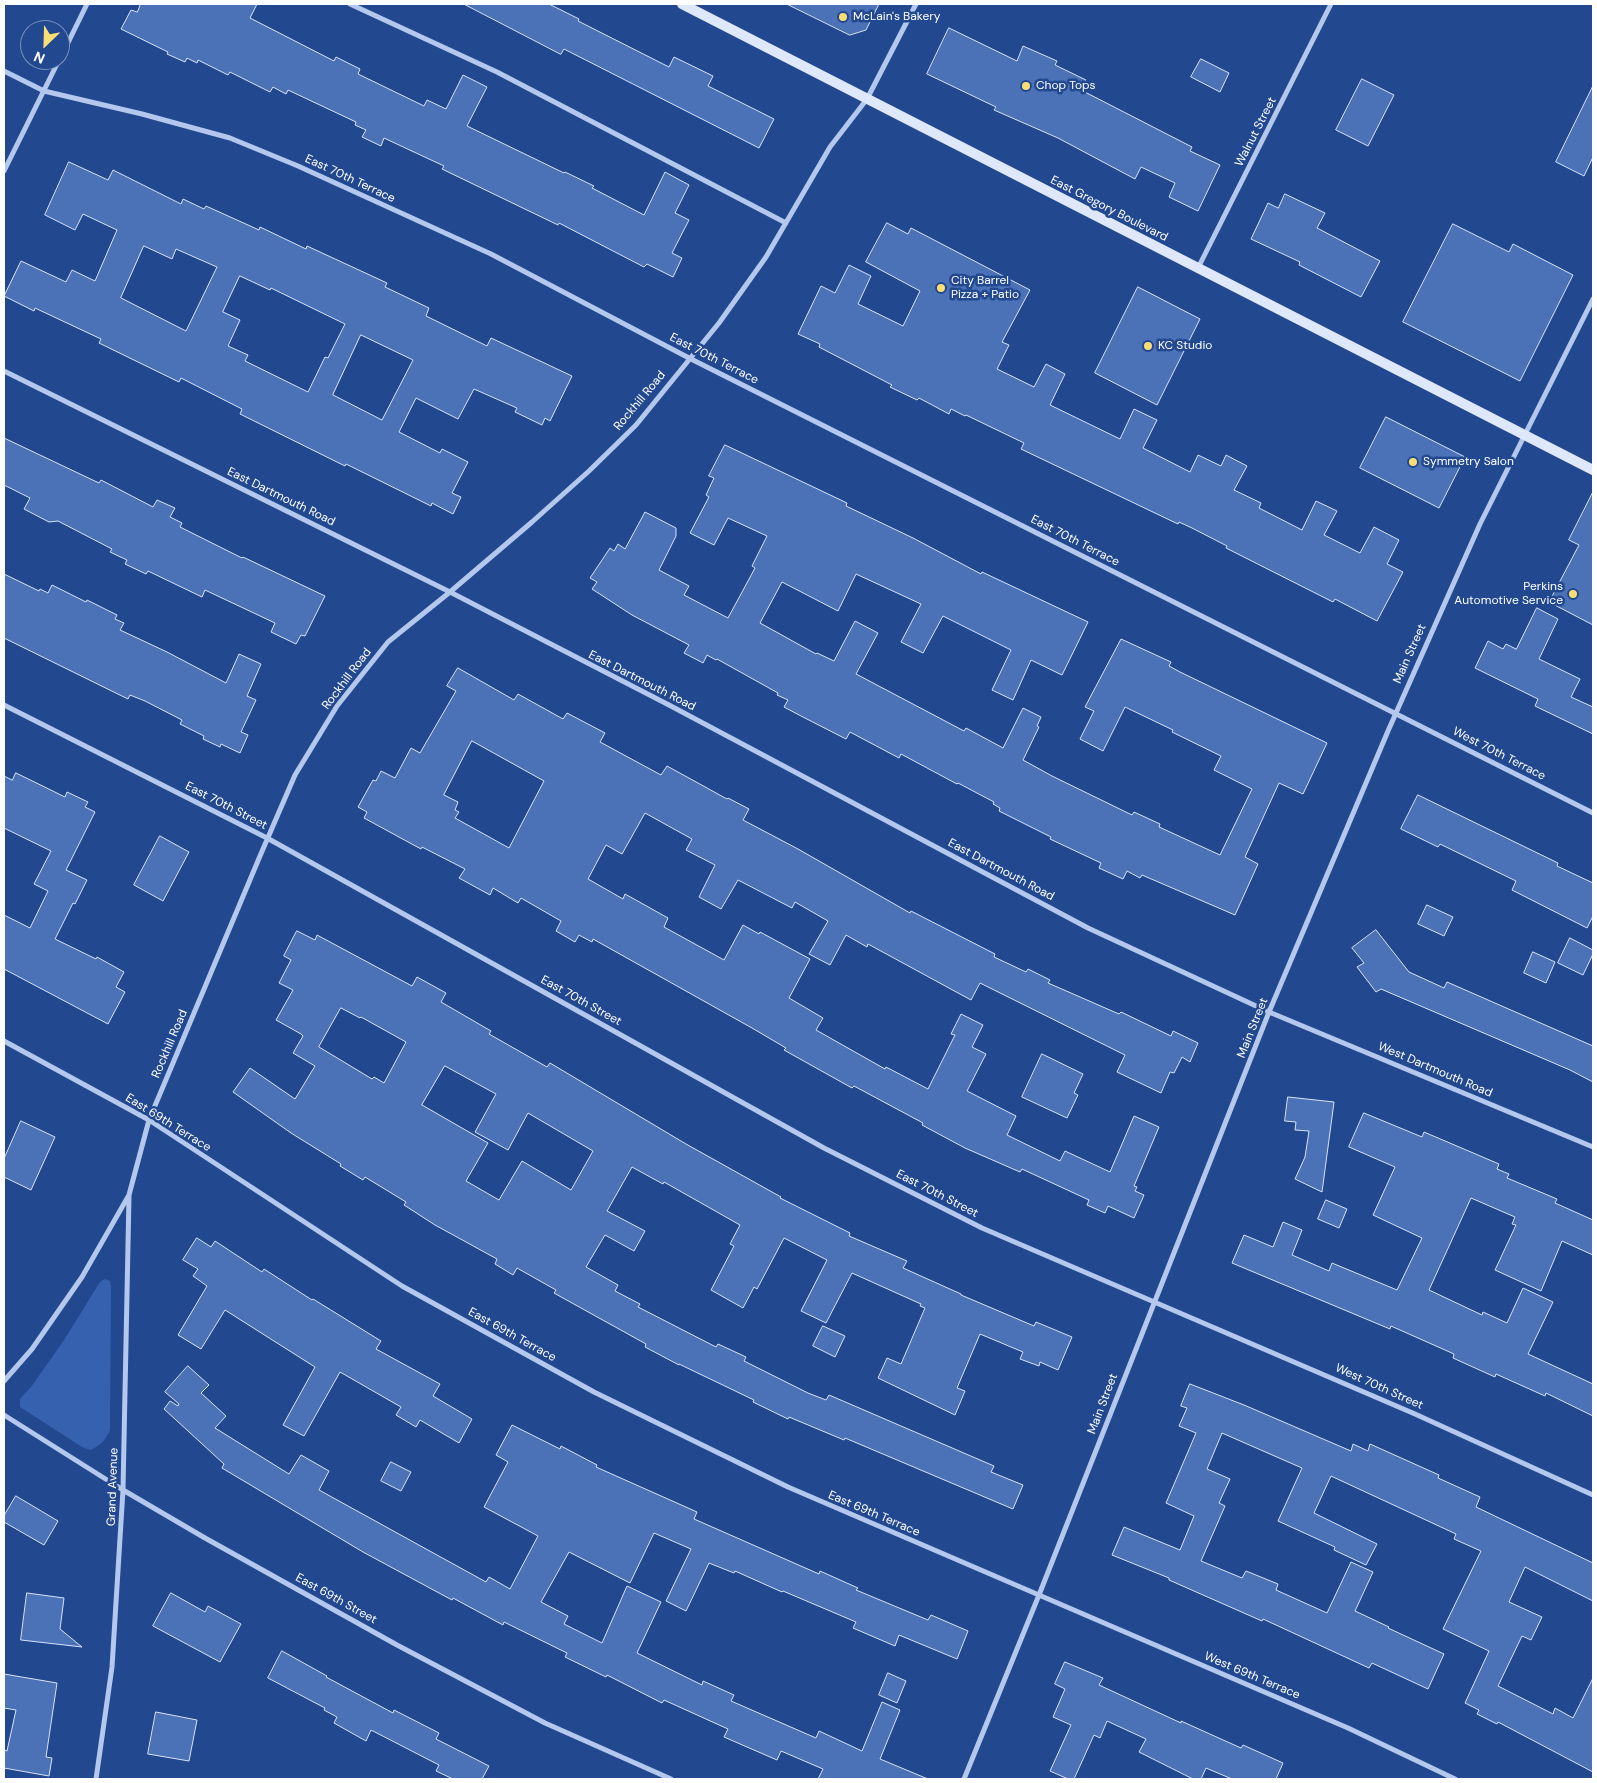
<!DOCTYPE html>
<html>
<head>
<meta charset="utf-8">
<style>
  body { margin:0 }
  #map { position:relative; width:1597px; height:1783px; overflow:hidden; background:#224890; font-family:"DM Sans",sans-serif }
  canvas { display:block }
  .frame { position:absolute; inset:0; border:5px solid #fff; pointer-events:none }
  .north { position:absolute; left:20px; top:20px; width:50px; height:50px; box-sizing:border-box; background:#224890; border:1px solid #7a91bc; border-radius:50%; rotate:204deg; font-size:14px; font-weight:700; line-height:20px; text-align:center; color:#fff }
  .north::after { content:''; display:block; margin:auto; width:18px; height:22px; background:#f8de75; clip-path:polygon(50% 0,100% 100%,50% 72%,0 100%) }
</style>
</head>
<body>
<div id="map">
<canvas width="1597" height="1783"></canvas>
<div class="frame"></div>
<div class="north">N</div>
</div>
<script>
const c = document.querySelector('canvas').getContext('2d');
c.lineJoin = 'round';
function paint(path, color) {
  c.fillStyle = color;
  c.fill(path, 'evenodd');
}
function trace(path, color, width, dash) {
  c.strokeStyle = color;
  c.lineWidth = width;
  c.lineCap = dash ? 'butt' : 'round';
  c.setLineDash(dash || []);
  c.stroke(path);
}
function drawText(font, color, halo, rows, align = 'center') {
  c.font = font + ' "DM Sans",sans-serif';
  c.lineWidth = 5;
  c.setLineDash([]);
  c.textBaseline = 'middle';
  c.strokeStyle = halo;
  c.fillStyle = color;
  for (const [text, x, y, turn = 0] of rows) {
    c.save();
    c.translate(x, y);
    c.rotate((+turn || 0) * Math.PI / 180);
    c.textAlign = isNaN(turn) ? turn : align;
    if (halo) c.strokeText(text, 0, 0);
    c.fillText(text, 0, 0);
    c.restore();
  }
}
const green = new Path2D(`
  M105,1279l5,2 1,6 -1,143c-5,11 -9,15 -20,20l-8,-3 -62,-40v-8l11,-12 33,-47 36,-58z`);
const building = new Path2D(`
  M141,4h116l-7,14 84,43 2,-4 24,12 -2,5 66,32 3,-6 19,9 17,-34 24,12 -20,39 97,47 1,-1 29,14 -2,2 52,27 21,-43 24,13 -14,28 14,7 -17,33 10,5 -9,19 -26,-13 -3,3 -85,-44 -1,2 -116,-56 2,-3 -60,-28 -3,8 -19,-9 4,-7 -11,-5 1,-3 -68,-32 -2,4 -13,-7 -3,5 -40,-20 -2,3 -30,-15 -1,3 -10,-5 -2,4 -18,-8 1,-2 -47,-23 10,-19 6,2z
  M464,4h85l30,15 -1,2 91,46 5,-10 39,19 -5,10 66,33 -15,29 -195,-99 -3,5z
  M787,4h92l-13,26 -16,5z
  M949,28l68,33 6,-15 34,15 -2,4 31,15 -5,10 111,57 -2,4 30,14 -22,46 -29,-14 6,-14 -34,-16 -6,12 -77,-41 -64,-28 2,-3 -69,-33z
  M1201,59l28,14 -9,19 -29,-15z
  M1362,79l32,16 -26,51 -32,-16z
  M1593,86v71l-9,19 -28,-14z
  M69,162l39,18 5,-10 68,34 2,-5 21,10 2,-3 53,24 1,-3 46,22 1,-3 80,37 -2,4 44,21 -3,8 61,30 4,-8 81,38 -22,45 -5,-3 -3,7 -27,-13 2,-4 -43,-19 -16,30 -42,-21 -17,34 41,21 2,-4 26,13 -16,31 9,4 -8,17 -21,-11 -1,3 -85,-42 -1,2 -105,-52 2,-5 -61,-31 -2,4 -80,-39 2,-4 -66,-31 -1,3 -30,-15 17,-35 45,21 6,-12 23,11 22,-51 -34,-16 -8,16 -30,-15zM144,246l28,13 4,-10 41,18 -31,64 -65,-33zM240,276l30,14 1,-2 74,36 -17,34 -3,-1 -17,35 -63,-31 3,-6 -20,-9 12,-26 -17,-8zM361,335l52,25 -31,60 -49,-25z
  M1285,194l40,19 -8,15 63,33 -19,36 -62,-32 1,-3 -49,-23 17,-36 10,5z
  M887,223l21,11 3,-6 119,62 -28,52 7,3 -12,24 37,18 12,-23 19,10 -15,31 70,34 14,-30 23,11 -14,28 47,24 8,-17 23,11 5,-11 21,11 -13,24 27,13 -2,5 43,22 14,-29 21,10 -13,24 36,18 14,-26 25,13 -12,24 16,8 -26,49 -42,-22 -2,3 -107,-54 1,-2 -35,-18 -13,-6 -1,2 -157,-75 3,-6 -58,-28 -1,1 -14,-7 -2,5 -30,-16 -2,2 -27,-13 2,-2 -73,-38 1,-3 -22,-10 23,-48 14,7 14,-28 22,11 -13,28 45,22 17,-35 -54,-29z
  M1453,224l56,28 4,-8 60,31 -53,106 -117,-59z
  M1138,287l62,32 -43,86 -62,-32z
  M1386,417l79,40 -26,51 -79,-40z
  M4,438l95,45 2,-3 52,27 4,-7 18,8 -5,9 12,6 -2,4 62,31 1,-1 82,39 -20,40 -4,-1 -5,9 -25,-12 4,-9 -70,-33 -3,7 -54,-26 -2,3 -21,-10 2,-4 -17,-8 2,-3 -54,-28 -9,1 -25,-13 6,-11 -26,-13z
  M725,445l122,58 -1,3 67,32 68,36 1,-2 106,50 -26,53 -31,-15 -18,40 -21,-10 19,-40 -68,-34 -20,37 -22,-11 20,-38 -65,-30 -18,37 -56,-29 -22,41 56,31 1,-1 17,8 21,-40 23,12 -22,41 108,57 2,-3 37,20 20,-40 18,9 -4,9 2,1 -16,33 29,16 80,39 2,-3 26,12 -1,3 61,28 32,-66 -38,-19 7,-14 -49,-24 1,-2 -48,-23 -22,44 -23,-12 14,-28 -9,-4 36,-68 50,23 -2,4 11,6 147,71 -24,51 -24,-11 -34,74 13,7 -23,51 -93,-40 -2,3 -13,-7 -4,8 -24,-11 2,-5 -51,-24 1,-2 -52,-26 1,-3 -7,-4 1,-2 -36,-19 -1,1 -56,-30 -2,4 -49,-26 -4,7 -45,-23 -17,-9 4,-7 -11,-5 1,-2 -61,-34 -1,1 -9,-5 -4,8 -19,-10 5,-8 -57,-30 -40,-26 5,-7 -7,-4 20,-30 4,3 4,-7 7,5 20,-37 31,16v8l-17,34 30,16 -5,9 44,23 27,-50 -3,-2 15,-30 -39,-18 -14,27 -24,-12 19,-36 -3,-2 8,-17 -5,-2z
  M1593,492v133l-44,-23 30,-57 -10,-5z
  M4,574l35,17 1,-2 8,4 4,-8 34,17 1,-2 30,15 -2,4 9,4 -4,7 47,22 59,31 13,-29 22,10 -14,32 9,4 -15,32 7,3 -8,18 -19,-9 -1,3 -17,-8 1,-3 -24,-12 2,-4 -37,-19 -15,-6 -2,4 -124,-61z
  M1537,608l21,11 -19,40 41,20 -9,18 22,10v27l-58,-28 3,-7 -63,-31 13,-27 15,8 3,-5 10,5z
  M458,668l56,32 4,-6 45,25 4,-6 38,20 -5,9 61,33 6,-9 60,33 1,-1 21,11 -6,11 55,29 112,64 1,-2 84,43 -1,3 32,15 2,-3 22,11 -2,3 71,31 2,-2 50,24 2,-5 25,12 -8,19 -8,-5 -8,16 -4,-1 -9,21 -44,-21 8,-17 -145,-72 -9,17 -103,-56 -1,3 -21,-12 -16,30 -21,-11 19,-33 -33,-19 -3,6 -54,-28 -17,29 -22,-12 16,-32 -29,-15 6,-11 -47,-26 -23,41 -16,-9 -18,34 35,20 2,-5 43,24 -4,9 60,33 19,-35 16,9 1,-2 50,27 -21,39 34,20 -7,12 69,39 1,-2 42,22 27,-54 -4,-1 10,-20 22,11 -11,22 14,7 -19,37 49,25 -9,19 53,26 5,-10 45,21 24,-56 25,11 -25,59 3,1 -2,4 9,4 -10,23 -26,-12 -3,7 -18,-8 2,-5 -67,-31 -2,3 -55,-24 -43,-23 1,-2 -69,-37 -2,2 -68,-38 2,-2 -34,-20 -159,-89 -1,3 -13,-7 -4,7 -19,-11 5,-10 -40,-23 -3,5 -25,-15 -3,7 -31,-17 6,-9 -43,-22 -1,2 -57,-31 3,-6 -9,-5 15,-27 3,1 5,-10 14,7 16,-30 9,5 36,-62 -9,-5zM472,741l72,40 -35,67 -54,-30 4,-6 -4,-2 3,-8 -14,-7z
  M16,773l49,24 2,-5 21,10 -3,5 10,5 -29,58 21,10 -12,24 -2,-1 -18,36 41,20 1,-2 27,15 -8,15 9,5 -17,32 -104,-55v-54l26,13 18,-37 -14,-7 17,-33 -47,-23v-52l8,4z
  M1418,795l140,68 -1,3 36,17v33l-6,12 -75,-38 4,-9 -76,-37 -2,3 -37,-18z
  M160,836l29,16 -26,49 -29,-16z
  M1427,905l26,12 -9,19 -26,-12z
  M1376,930l33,42 35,16 3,-6 146,64v36l-23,-12 -189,-81 -5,3 -19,-25 7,-4 -12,-15z
  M297,931l18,9 2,-5 95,51 5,-9 29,16 -5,9 50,29 -2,3 58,33 3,-4 136,81 95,53 -1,1 70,35 -1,3 58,25 -4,7 58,26v1l73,31 2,-4 36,15 -14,33 -18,-8 -1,4 -19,-7 3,-7 -43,-18 -23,54 8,3 -10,24 -77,-37 9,-20 14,6 24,-56 -5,-2 1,-2 -69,-31 -26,50 -25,-12 26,-51 -43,-22 -27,51 -3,-2 -11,21 -32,-18 23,-44 -4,-2 10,-19 -76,-43 -1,2 -31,-17 -25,44 38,20 -11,20 -29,-16 -19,32 32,18 -3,6 25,13 -2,3 78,40 2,-3 28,13 -2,4 64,32 18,7 3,-5 165,71 -3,6 32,13 -10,24 -168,-71 -1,2 -55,-23 -1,2 -35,-17 1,-2 -75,-36v1l-34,-18 1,-3 -92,-51 2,-3 -39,-22 -4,7 -18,-11 2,-5 -62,-34 -31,-20 2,-3 -41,-25 -2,3 -23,-14 1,-2 -50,-31 -58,-41 17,-24 45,31 20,-33 -22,-13 10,-17 -2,-2 -25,-14 17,-30 -14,-7 12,-23 -7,-4zM341,1008l19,10 1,-1 45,25 -22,41 -10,-6 -2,2 -53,-32zM445,1066l51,28 -21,38 33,18 20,-37 65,38 -22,39 -49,-29 -23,39 -33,-19 22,-38 -66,-38z
  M1570,938l23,12v4l-10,21 -25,-12z
  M1533,952l22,10 -9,21 -22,-10z
  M1042,1054l41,20 -9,19 4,2 -11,23 -45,-21z
  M1288,1097l46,5 -12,90 -27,-13 10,-22 4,-26 -14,-1 1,-8 -11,-1z
  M1364,1113l58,24 2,-5 75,32 -2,5 12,5 -2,4 50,21 -2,4 38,17v35l-31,-14 -21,50 -46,-21 21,-45 -4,-1 3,-7 -44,-19 -42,92 53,25 1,-3 24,11 16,-35 30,14 -25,52 65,30v32l-47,-23 -1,3 -49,-22 -1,3 -42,-19 1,-4 -63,-28 -1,3 -158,-66 12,-28 29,12 10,-25 19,8 -10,25 37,16 3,-8 65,27 25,-52 -49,-23 22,-48 -46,-20z
  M21,1121l34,16 -24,53 -27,-13v-18z
  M1326,1200l21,9 -8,19 -21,-9z
  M197,1238l14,9 4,-6 47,31 2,-3 48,31 1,-1 68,42 -5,8 64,35 -7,12 39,23 -13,24 -39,-23 -4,7 -20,-12 5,-8 -61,-35 -36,64 -21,-11 32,-58 -90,-57 -24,39 -23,-14 29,-49 -14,-10 5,-7 -15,-9z
  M823,1326l22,10 -10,21 -22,-11z
  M188,1366l21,19 -8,8 25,23 -11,12 74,46 12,-19 28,16 -10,19 167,92 3,-5 21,12 28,-53 -54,-29 24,-45 -12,-7 16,-30 48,24 1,-3 36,19 -1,2 101,45 -3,7 125,55 1,-3 38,17 -2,2 72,30 3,-5 37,16 -11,28 -58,-24 -4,11 -42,-18 3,-6 -73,-31 -1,1 -47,-21 -1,2 -25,-10 -23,48 -20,-10 25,-52 -37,-16 -24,50 -61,-31 -28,50 27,14 -4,8 38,19 25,-57 34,16 -24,51 65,32 1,-4 31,14 -3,6 85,37 3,-7 43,20 20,-49 18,8 -20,49 48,20h-110l5,-10 -42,-18 -4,9 -53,-23 4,-8 -64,-29 -2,3 -55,-28 -1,2 -41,-20 2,-4 -63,-31 -1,3 -50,-27 -1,2 -89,-48 -141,-84 2,-4 -60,-55 6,-8 8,5 1,-2 -14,-12z
  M1190,1384l54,21 107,46 2,-7 15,7 2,-7 69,31 -1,3 42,19 -4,10 117,56v38l-68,-34 -16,35 33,15 -11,23 -9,-4 -24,50 55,28 2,-6 18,10 20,-40v94l-95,-50 -1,2 -20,-10 2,-4 -14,-7 24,-52 -46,-22 38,-78 -27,-12 2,-5 -125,-58 -17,37 63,31 -11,21 -32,-15 1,-3 -57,-26 24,-53 -80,-35 -15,36 23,10 -11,24 6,3 -24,55 41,17 4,-7 32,13 -2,6 51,23 24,-51 22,10 -18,39 34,16 -1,1 56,26 -16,35 -56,-26 -3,5 -106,-49 -1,2 -93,-41v-2l-57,-23 12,-28 56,23 14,-34 -28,-13 30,-70 -17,-7 8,-18 -6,-2z
  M391,1462l20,10 -10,19 -20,-10z
  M16,1496l42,25 -14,24 -40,-23v-6z
  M27,1593l37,5 -4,31 22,18 -61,-7z
  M171,1593l34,19 3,-6 33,18 -21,38 -67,-36z
  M282,1651l45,25 -1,1 67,36 1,-3 45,23 -3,6 53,27 -7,13h-29l-17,-8 3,-6 -68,-35 -5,11 -32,-18 3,-6 -13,-7 1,-2 -57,-30z
  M1065,1662l38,16 -4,7 82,38v-2l60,27 2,-3 40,18 -7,16h-44l-26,-11 -5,11h-8l-54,-27 7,-13 -39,-18 -7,17 -6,-3 -20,44h-6l-18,-8 21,-46 -18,-8 12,-28 -10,-5z
  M888,1673l18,8 -9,22 -18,-8z
  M4,1674l53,9 -11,74 6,1 -3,18 -45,-8v-18l3,1 9,-41 -12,-2z
  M156,1712l41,8 -8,41 -41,-7z`);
const minor = new Path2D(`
  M350,4l147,68 289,151
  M60,59l27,-55
  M4,71l40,20 98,23 88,24 68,28 193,88 198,104 904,455
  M4,171l55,-111
  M1198,268l133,-264
  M4,371l446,221 219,113 419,223 181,84 324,135
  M4,705l263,133 557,310 158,80 433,186 178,81
  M4,1041l145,79 253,166 192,106 194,95 560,241 107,51
  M4,1381l28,-32 50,-72 47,-82 20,-75 111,-264 35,-81 42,-69 51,-64 62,-50 82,-70 57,-51 47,-46 83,-102 47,-66 64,-110 37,-48 49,-95
  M4,1415l119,75 82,48 192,107 148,78 126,56
  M96,1779l16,-112 11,-177 6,-294
  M964,1779l75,-184 230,-583 119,-281 92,-207 113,-225`);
const secondary = new Path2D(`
  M682,4l911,466`);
const markers = [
  [843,17,5,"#f8de75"],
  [1026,86,5,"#f8de75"],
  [941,288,5,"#f8de75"],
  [1148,346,5,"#f8de75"],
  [1413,462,5,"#f8de75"],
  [1573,594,5,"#f8de75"]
];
const poiNames = [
  ["McLain's Bakery",853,17],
  ["Chop Tops",1036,86],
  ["City Barrel",951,281],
  ["Pizza + Patio",951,295],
  ["KC Studio",1158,346],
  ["Symmetry Salon",1423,462],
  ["Perkins",1563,587,"right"],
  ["Automotive Service",1563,601,"right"]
];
const streetNames = [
  ["Walnut Street",1256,132,-63],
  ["East 70th Terrace",350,179,25],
  ["East Gregory Boulevard",1109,209,27],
  ["East 70th Terrace",714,359,27],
  ["Rockhill Road",640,401,-50],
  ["East Dartmouth Road",281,497,26],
  ["East 70th Terrace",1075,541,27],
  ["Main Street",1410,654,-66],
  ["Rockhill Road",347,679,-53],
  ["East Dartmouth Road",642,681,27],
  ["West 70th Terrace",1499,754,27],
  ["East 70th Street",226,806,27],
  ["East Dartmouth Road",1001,870,28],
  ["East 70th Street",581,1001,29],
  ["Main Street",1253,1028,-68],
  ["Rockhill Road",170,1044,-67],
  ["West Dartmouth Road",1435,1070,23],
  ["East 69th Terrace",168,1123,32],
  ["East 70th Street",937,1194,27],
  ["East 69th Terrace",512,1335,29],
  ["West 70th Street",1379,1387,24],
  ["Main Street",1103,1404,-69],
  ["Grand Avenue",113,1487,-88],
  ["East 69th Terrace",874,1514,23],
  ["East 69th Street",336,1599,29],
  ["West 69th Terrace",1252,1676,23]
];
paint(green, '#3661ae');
paint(building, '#4b71b7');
trace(building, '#d8e4f9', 1);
trace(minor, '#b3c8ec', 5);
trace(secondary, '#dfe8fa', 10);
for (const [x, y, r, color] of markers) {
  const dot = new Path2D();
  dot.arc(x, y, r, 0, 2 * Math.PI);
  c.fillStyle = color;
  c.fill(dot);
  trace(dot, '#224890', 2);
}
drawText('12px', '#fff', '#224890', poiNames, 'left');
drawText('12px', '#fff', '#224890', streetNames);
</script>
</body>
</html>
